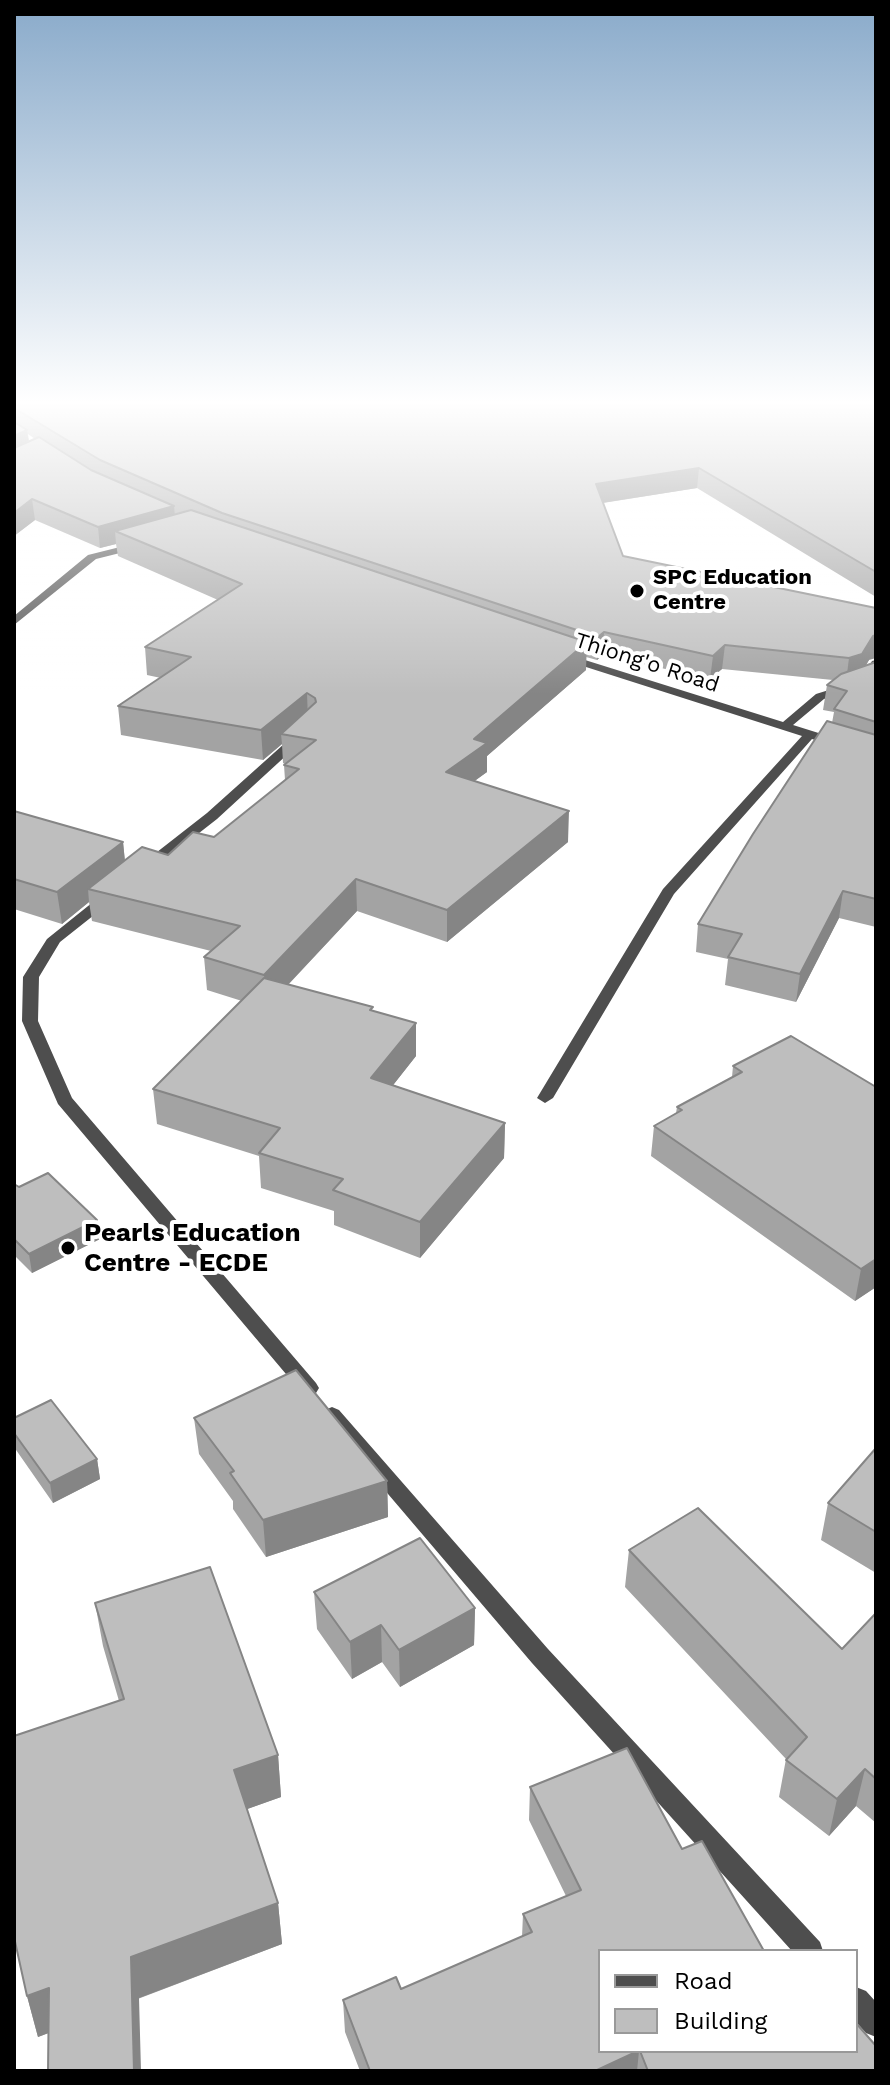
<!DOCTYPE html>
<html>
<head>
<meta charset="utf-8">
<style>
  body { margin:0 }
  #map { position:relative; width:890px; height:2085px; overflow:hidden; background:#fff; font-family:"Work Sans",sans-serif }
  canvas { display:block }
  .frame { position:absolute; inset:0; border:16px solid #000; pointer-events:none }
  .legend { position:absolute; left:598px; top:1949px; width:260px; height:104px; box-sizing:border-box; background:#fff; border:2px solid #999; margin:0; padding:10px 14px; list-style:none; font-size:24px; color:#000 }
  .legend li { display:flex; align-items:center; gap:16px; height:40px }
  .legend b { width:40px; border:2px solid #999 }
</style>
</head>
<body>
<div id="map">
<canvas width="890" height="2085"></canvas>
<div class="frame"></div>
<ul class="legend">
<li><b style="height:10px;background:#4e4e4e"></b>Road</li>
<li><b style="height:22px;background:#bebebe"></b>Building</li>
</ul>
</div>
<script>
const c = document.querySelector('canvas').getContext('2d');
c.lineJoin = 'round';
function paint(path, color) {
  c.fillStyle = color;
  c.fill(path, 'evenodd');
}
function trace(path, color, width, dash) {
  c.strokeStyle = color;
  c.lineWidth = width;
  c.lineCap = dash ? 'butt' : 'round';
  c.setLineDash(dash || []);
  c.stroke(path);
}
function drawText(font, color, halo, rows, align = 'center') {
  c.font = font + ' "Work Sans",sans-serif';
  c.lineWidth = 8;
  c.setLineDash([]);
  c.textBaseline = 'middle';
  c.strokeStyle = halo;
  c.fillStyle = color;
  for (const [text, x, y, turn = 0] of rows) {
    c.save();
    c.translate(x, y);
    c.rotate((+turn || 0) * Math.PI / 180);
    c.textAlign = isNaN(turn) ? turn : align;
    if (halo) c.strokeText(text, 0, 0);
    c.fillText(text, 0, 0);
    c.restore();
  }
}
const street = new Path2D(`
  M136,543l5,3 -1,2 -44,11 -82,66v-9l74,-61z
  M561,655h8l214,67 33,-28 45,-14 11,-19 4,-1v14l-6,10 -46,15 -31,26 83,26v8l-64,-20 -138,155 -121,204 -8,5 -8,-5 126,-209 139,-153 -241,-77z
  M298,734l6,4 -2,3 -85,78 -64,50h-10l-2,-3 2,-3 64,-50 87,-78z
  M108,893l7,4 -2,3 -53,42 -21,35 -1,44 34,77 244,285 3,5 -3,5 -7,2 -7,-2 -244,-289 -36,-83 1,-44 24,-38 56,-45z
  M332,1407l7,3 209,239 272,293 3,9h-31l-260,-288 -207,-243 -3,-5 3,-5z
  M856,1987l10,4 10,11v35l-10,-4 -10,-11z`);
const wall = new Path2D(`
  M14,402h862v195l-179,-109 -94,15 20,53 246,104 -3,5 10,-3v265l-37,-9 -43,84 -71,-17 3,-26 -32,-7 2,-28 134,-201 2,-11 -11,-2 4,-25 6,-5 -111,-11 -12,10 -107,-24 -6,5 -11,-3v13l-99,86v16l-13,9 94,61 -121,100 -90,-31 -69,74 85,26 43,12v33l-23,29 112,38 -1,35 -84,100 -86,-33v-14l-73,-23 -2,-32 -102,-32 -4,-35 89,-88 -35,-11 -3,-33 7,-6 -119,-30 -3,-19 -27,22 -48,-15v-98l109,31 2,19 43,-6 46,-18 71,-57 -1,-15 1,-1 -2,-1 -1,-19 -19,16 -142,-25 -3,-29 43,-28 -14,-3 -2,-28 73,-47 -100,-44 -2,-12 -16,4 -65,-28 -21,16zM28,434l7,5 -6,2z
  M733,1066l143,21v200l-21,14 -204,-145 3,-30 22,-13 1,-6 55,-30z
  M14,1184l86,55 -68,34 -18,-18z
  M14,1418l83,41 3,20 -47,24 -39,-56z
  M194,1418l193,63 1,36 -122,40 -33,-48v-8l-34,-47z
  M876,1448v125l-55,-33 7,-37z
  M629,1550l213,99 34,-36v210l-20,-17 -27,30 -50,-39 7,-38 -161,-172z
  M314,1592l161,16 -1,37 -74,42 -18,-25 -30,17 -35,-50z
  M95,1603l183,152 3,42 -34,12 31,94 4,41 -244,93 -11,-41 92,-295 -16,-55z
  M627,1748l-27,303h256l20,20h-516l-15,-39 -2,-32 58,-11 121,-52 1,-23 43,-18 -37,-76 1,-33z`);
const shadedWall = new Path2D(`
  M27,430l3,20 -16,7v-21z
  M699,468l-2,20 -102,16 1,-20z
  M32,499l3,21 -21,16v-23z
  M174,506l2,21 -61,4 1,13 -16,4 -2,-21z
  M604,632l-1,23 -6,5 1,-23z
  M876,635v23l-7,2 -10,17 -13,5 3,-24 24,-22z
  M587,642l-1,28 -99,86v16l-41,30v-30l28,-33z
  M725,645l-3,24 -12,10 3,-23z
  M307,693l1,29 -27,12 1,10 -19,16 -2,-30z
  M569,811l-1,31 -121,100v-32z
  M123,842l3,31 -38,16 1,13 -27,22 -5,-32z
  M356,879l1,32 -91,97 -2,-33z
  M843,891l-4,27 -43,84 4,-28z
  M416,1023v33l-44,56 -1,-34z
  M505,1123l-1,35 -84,100v-36z
  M97,1220l3,19 -68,34 -3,-19z
  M876,1259v28l-21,14 6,-32z
  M97,1459l3,20 -47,24 -3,-20z
  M387,1481l1,36 -122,40 -3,-37z
  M475,1608l-1,37 -74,42 -1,-37z
  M381,1625l1,37 -30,17 -2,-37z
  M278,1755l3,42 -42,15 -5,-42z
  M865,1769l-9,37 -27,30 8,-37z
  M278,1903l4,41 -143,54 2,73h-7l-3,-114z
  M49,1988l10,41 -21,8 -11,-41z
  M638,2051h1l-2,20h-42z`);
const building = new Path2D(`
  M14,402h862v170l-177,-104 -103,16 27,72 253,52v27l-3,1 -11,18 -13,4 -124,-13 -12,11 -109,-24 -6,5 -376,-124 -122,-53 -86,-52z
  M14,422l13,8 -13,6z
  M39,437l52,33 83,36 -76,21 -66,-28 -18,14v-65z
  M191,510l396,132 -113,97 13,4 -41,29 123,39 -122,99 -91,-31 -92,96 -60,-18 36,-31 -152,-37 54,-42 26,8 25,-23 21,5 85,-68 -15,-4 32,-25 -35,-6 35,-32 -1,-4 -8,-5 -46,37 -143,-24 73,-49 -46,-10 97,-63 -127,-53z
  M876,662v60l-42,-13 13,-18 -20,-6 14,-11z
  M827,721l49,14v164l-33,-8 -43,83 -72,-17 14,-23 -44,-10 55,-90z
  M14,811l109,31 -66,50 -43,-13z
  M264,978l109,29 -3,3 46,13 -45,55 134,45 -85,99 -87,-32 10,-11 -84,-26 21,-25 -127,-39z
  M791,1036l85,51v172l-15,10 -207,-143 28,-16 -5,-3 65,-35 -9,-6z
  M48,1173l49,47 -68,34 -15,-15v-55l5,3z
  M296,1370l91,111 -124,39 -33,-47 4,-2 -40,-53z
  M51,1400l46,59 -47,24 -36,-50v-15z
  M876,1448v84l-48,-29z
  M698,1508l144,141 34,-36v166l-11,-10 -28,30 -51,-39 21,-23 -178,-187z
  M420,1538l55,70 -76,42 -18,-25 -31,17 -36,-50z
  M210,1567l68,188 -44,15 44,133 -147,54 3,114h-86l1,-83 -22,8 -13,-59v-201l110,-37 -29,-96z
  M627,1748l55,101 20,-8 62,110h-164v100h38l-43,20h-225l-27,-71 53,-23 5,12 131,-57 -9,-18 58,-24 -51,-103z
  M856,2023l20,23v25h-228l-8,-20h216z`);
const markers = [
  [637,591,8,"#000"],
  [68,1248,8,"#000"]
];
const farPoinames = [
  ["SPC Education",653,578],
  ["Centre",653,603]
];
const farStreetnames = [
  ["Thiong'o Road",647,663,18]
];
const poiNames = [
  ["Pearls Education",84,1233],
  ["Centre - ECDE",84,1263]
];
paint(street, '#4e4e4e');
paint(wall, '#a3a3a3');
paint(shadedWall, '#858585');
paint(building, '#bebebe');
trace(building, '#858585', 2);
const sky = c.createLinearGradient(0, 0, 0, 694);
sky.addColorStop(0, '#89aaca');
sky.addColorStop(0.58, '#fff');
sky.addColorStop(1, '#ffffff00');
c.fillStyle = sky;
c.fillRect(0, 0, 890, 694);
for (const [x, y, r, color] of markers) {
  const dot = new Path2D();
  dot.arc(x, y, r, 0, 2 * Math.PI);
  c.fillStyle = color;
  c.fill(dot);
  trace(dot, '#fff', 3);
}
drawText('bold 22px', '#000', '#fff', farPoinames, 'left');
drawText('22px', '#000', '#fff', farStreetnames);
drawText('bold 26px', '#000', '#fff', poiNames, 'left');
</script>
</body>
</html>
